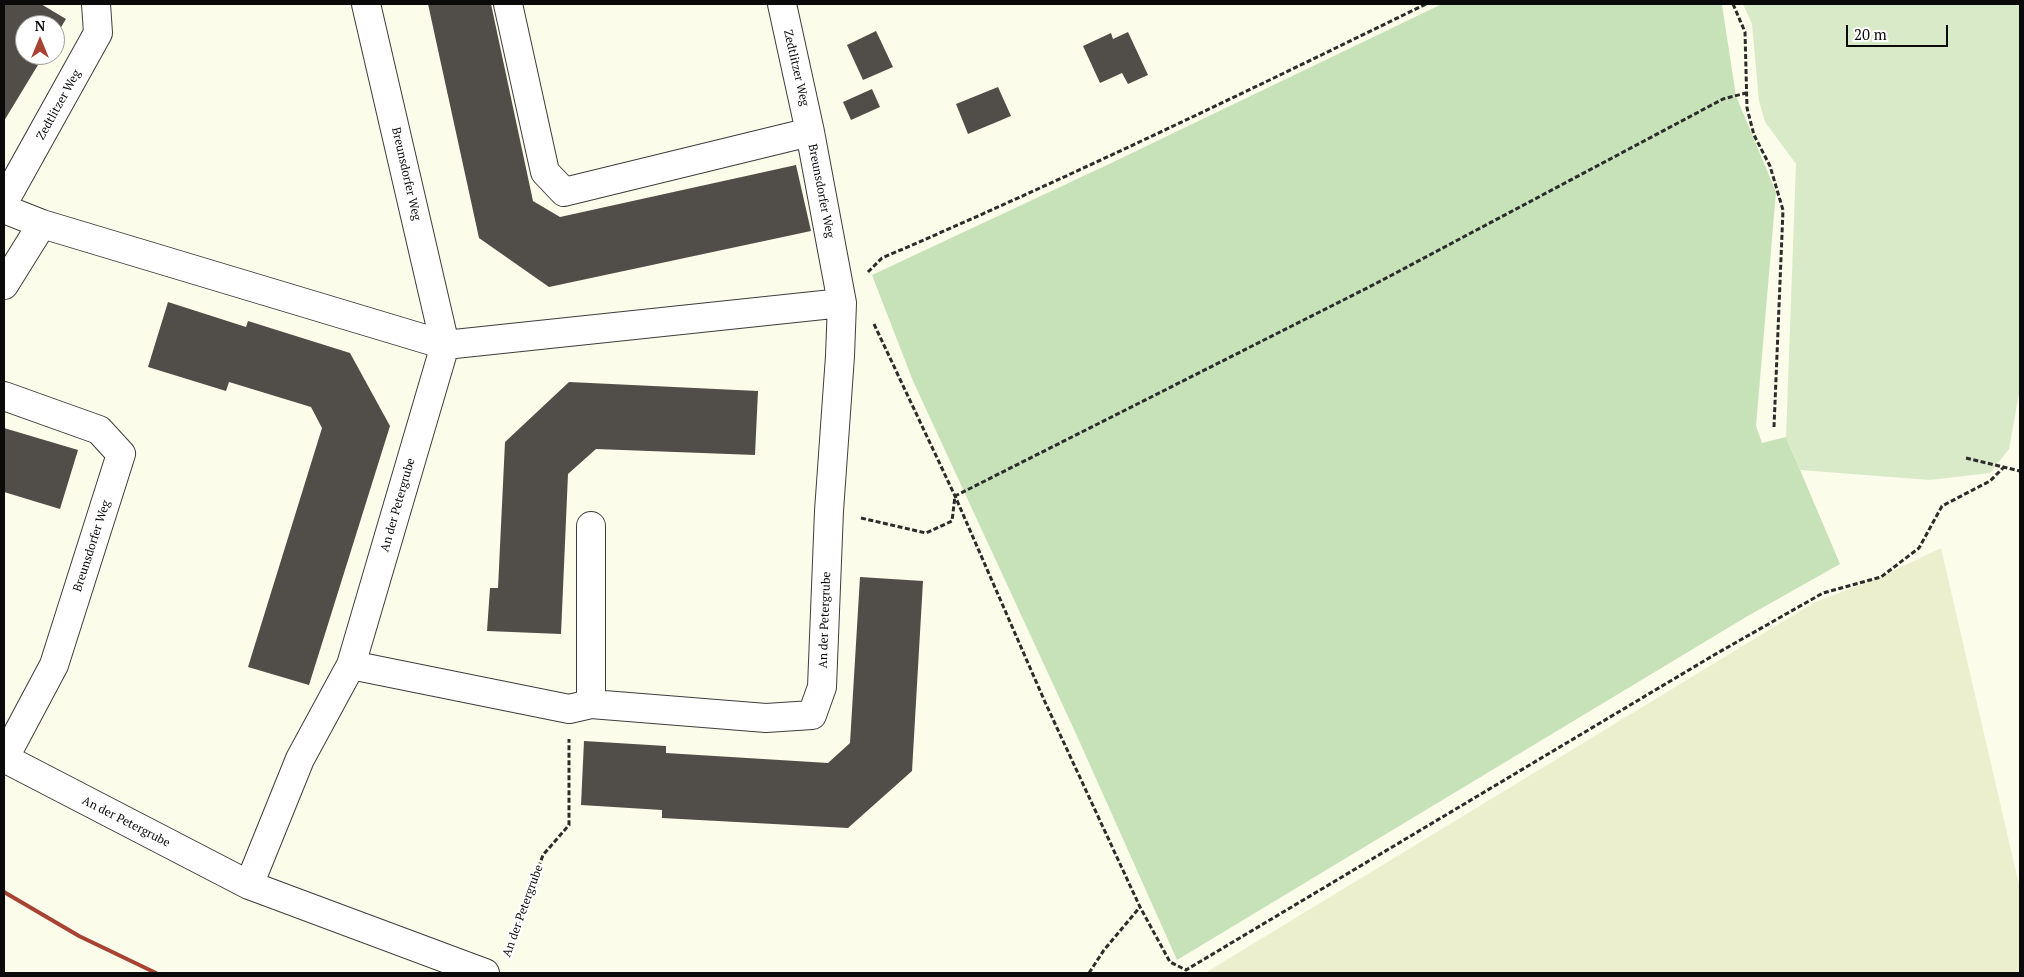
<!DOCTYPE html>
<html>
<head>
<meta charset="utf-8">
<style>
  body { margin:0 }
  #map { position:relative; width:2024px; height:977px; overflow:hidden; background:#fcfcea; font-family:"PT Serif",serif }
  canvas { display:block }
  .frame { position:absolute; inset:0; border:5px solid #0a0a0a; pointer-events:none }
  .north { position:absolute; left:15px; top:15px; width:50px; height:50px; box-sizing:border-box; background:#fff; border:1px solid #9d9d9d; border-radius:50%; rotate:0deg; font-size:14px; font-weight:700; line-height:20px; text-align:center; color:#0a0a0a }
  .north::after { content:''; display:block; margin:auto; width:18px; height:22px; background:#a84334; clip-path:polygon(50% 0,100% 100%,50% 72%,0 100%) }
  .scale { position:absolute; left:1846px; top:25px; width:102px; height:22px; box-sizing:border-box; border:2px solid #0a0a0a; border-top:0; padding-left:6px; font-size:15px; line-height:18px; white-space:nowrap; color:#0a0a0a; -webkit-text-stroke:4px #fff; paint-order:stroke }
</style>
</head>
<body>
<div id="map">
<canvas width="2024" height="977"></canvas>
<div class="frame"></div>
<div class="north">N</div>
<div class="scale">20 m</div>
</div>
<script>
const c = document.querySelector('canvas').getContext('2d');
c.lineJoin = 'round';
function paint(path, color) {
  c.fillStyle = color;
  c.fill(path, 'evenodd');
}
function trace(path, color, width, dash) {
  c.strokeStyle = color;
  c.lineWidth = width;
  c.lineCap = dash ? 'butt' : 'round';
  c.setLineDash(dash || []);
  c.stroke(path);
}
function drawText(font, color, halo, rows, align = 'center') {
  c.font = font + ' "PT Serif",serif';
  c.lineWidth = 5;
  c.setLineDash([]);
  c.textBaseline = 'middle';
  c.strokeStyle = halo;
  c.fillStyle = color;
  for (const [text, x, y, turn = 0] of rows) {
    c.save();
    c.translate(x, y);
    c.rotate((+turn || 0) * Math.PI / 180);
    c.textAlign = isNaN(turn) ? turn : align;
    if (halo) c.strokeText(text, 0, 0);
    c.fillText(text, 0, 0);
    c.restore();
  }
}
const farmland = new Path2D(`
  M1941,548l79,341v84h-815l610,-371 59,-22z`);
const green = new Path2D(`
  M1442,4h277l3,1 14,91 40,96 -20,234 6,17 24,-6 54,127 -94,53 -569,343 -100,-224 -164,-355 -41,-106 235,-110z`);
const pitch = new Path2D(`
  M1743,4h277v384l-11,61 -19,24 -60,7 -130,-10 -14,-33 10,-273 -31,-42 -6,-21 -7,-77z`);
const building = new Path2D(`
  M4,4h37l25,15 -11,18v-12h-30v30h19l-40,66z
  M428,4h63l42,197 27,16 236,-52 15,66 -262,56 -70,-49z
  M876,31l17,36 -30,13 -16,-35z
  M1128,32l20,43 -20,9 -6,-11 -22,10 -17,-37 28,-13 2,6z
  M998,87l13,29 -43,18 -12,-30z
  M872,89l8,18 -29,13 -8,-18z
  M168,302l78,25 2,-6 102,32 40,73 -81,259 -61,-18 74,-239 -11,-21 -82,-25 -3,9 -78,-24z
  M569,382l189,9 -3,64 -159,-6 -28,25 -7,160 -74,-3 3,-43h8l7,-146z
  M4,428l74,22 -18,59 -56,-17z
  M860,577l63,4 -11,190 -64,57 -186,-10v-8l-81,-5 3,-64 82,5v7l162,10 22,-20z`);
const path = new Path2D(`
  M1733,4l12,28 2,76 7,27 16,31 13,44 -9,217
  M868,272l14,-14c184,-79 364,-166 544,-254
  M874,324l81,172 90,206 95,205 30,55 16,8 528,-315 109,-62 58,-16 38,-29 23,-42 48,-25 14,-14
  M1966,458l54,13
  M861,518l65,15 26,-12 3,-25 420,-212 348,-185 23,-6
  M508,952l35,-97 26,-30v-86
  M1089,973l15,-23 36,-43`);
const minor = new Path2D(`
  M508,4l37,168 19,20 246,-60
  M4,202l94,-169 -2,-29
  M4,209l38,15 403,121 397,-42 -32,-171 -28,-128
  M4,285l38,-61
  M4,396l95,34 22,24 -67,211 -50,94
  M591,526v178
  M351,665l218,44 22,-5 175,14 46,-3 10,-28 7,-176 11,-155 2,-53
  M4,758l245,127 236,88
  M249,885l51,-126 51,-94 94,-320 -79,-341`);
const rail = new Path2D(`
  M4,892l75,44 77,37`);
const streetNames = [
  ["Zedtlitzer Weg",796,68,77],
  ["Zedtlitzer Weg",59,105,-61],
  ["Breunsdorfer Weg",406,174,77],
  ["Breunsdorfer Weg",821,191,79],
  ["An der Petergrube",398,505,-74],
  ["Breunsdorfer Weg",92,546,-72],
  ["An der Petergrube",825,620,-88],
  ["An der Petergrube",126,822,27],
  ["An der Petergrube",523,911,-70]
];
paint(farmland, '#ecefcd');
paint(green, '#c7e2b8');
paint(pitch, '#d9eac9');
paint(building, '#514d48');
trace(minor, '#3d3d3d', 30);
trace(path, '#2c2c2c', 3, [5, 2.5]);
trace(minor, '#fff', 28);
trace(rail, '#a84334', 4);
drawText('12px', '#0a0a0a', '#fff', streetNames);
</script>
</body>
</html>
